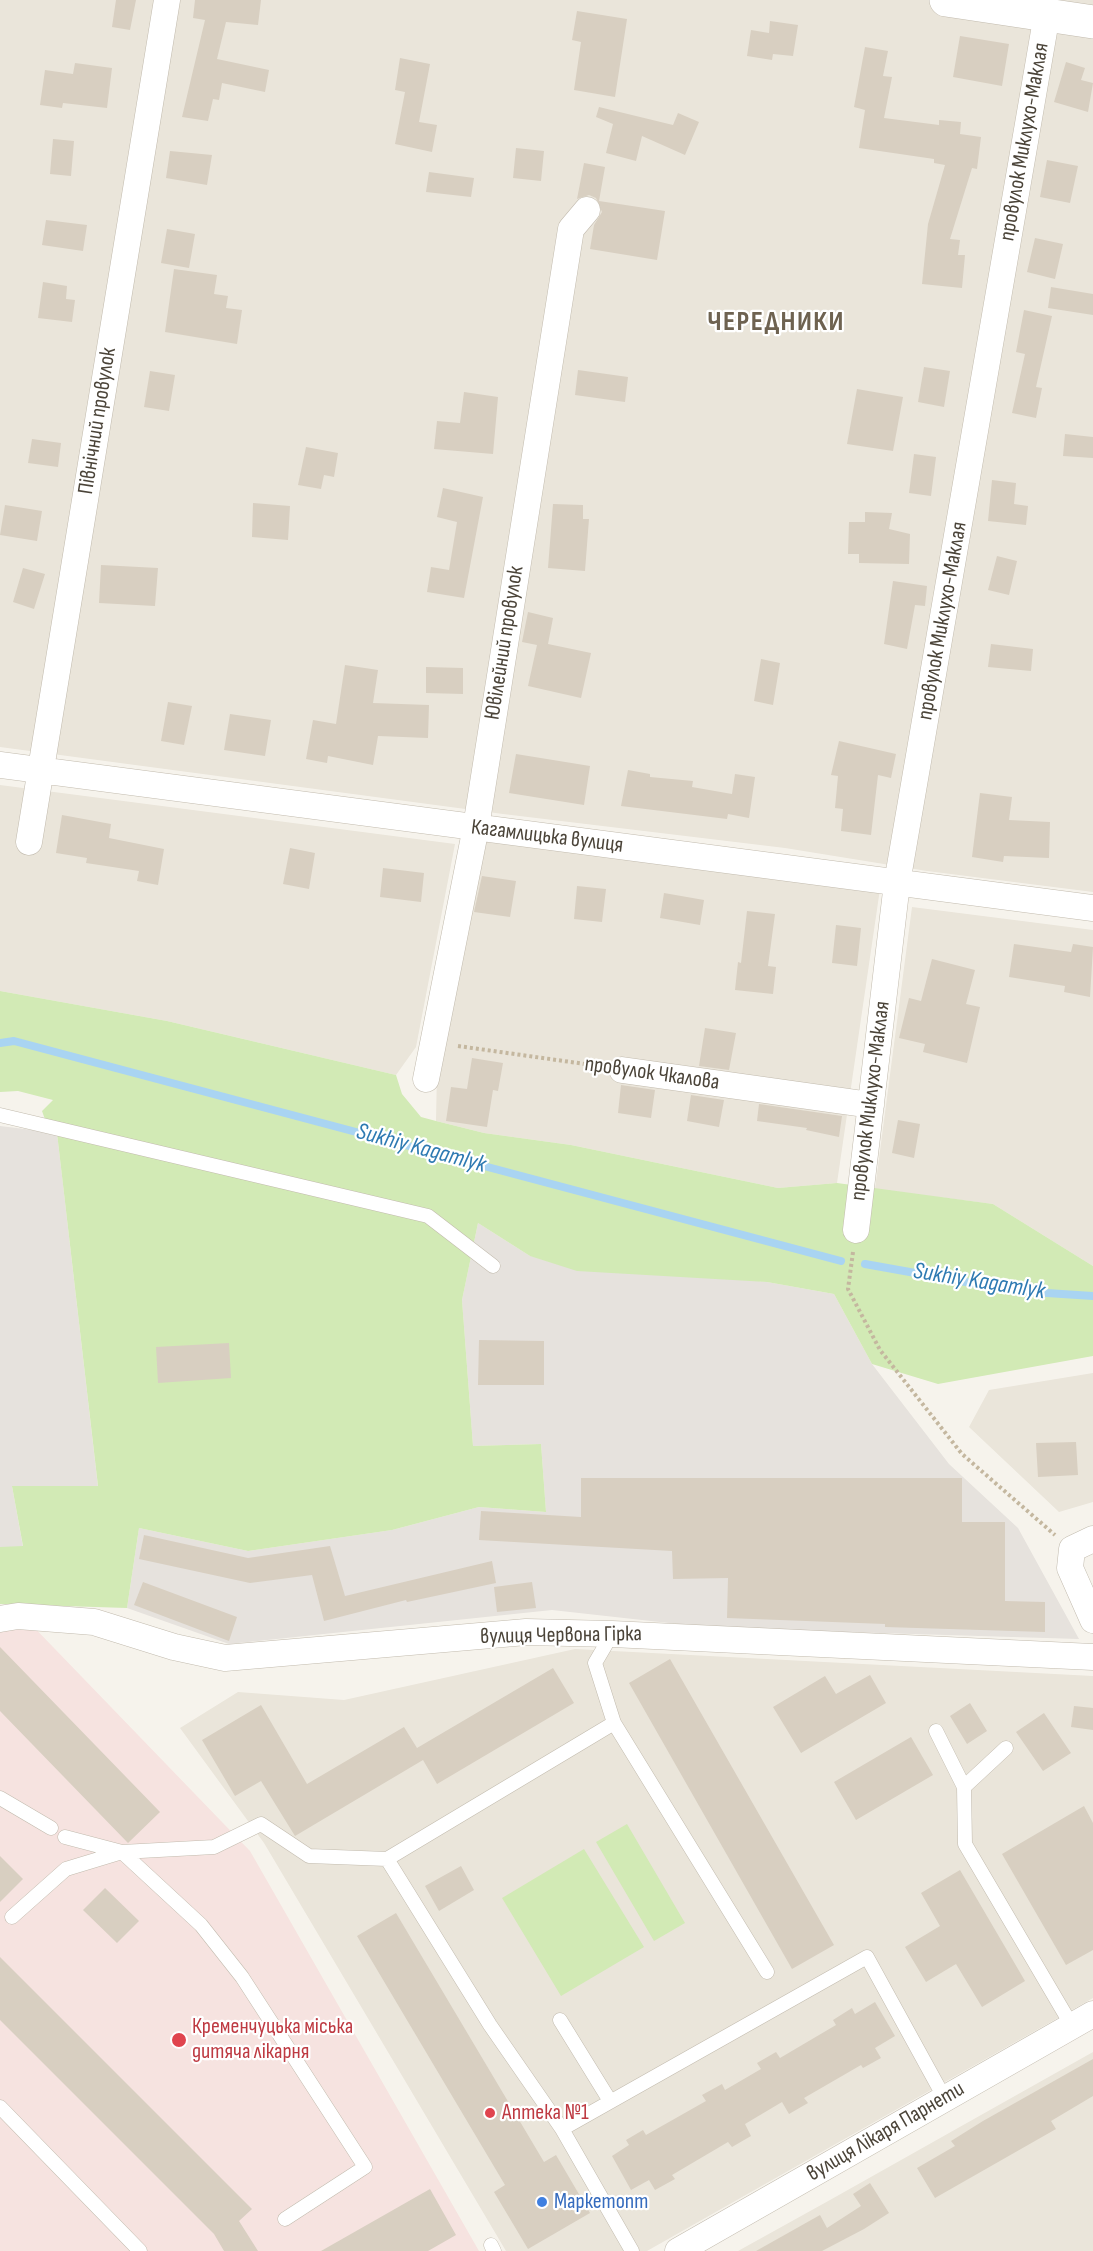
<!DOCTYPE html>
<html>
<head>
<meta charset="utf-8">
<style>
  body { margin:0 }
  canvas { display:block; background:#f6f3ec }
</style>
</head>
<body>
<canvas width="1093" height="2251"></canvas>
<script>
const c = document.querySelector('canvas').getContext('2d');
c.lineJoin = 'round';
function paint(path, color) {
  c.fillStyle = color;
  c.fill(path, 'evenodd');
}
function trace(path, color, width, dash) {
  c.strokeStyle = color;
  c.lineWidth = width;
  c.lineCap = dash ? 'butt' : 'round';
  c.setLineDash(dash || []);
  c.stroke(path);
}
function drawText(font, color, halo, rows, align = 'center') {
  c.font = font + ' "Sofia Sans Condensed",sans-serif';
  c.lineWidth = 4.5;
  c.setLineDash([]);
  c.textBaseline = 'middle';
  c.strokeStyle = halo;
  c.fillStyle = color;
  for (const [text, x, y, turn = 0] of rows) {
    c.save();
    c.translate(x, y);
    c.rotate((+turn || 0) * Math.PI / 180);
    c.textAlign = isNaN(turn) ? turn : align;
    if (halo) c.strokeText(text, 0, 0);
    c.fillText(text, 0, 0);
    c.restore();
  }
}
const residential = new Path2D(`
  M0,0h1093v892l-166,-21 -142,-23 -282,-34 -503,-67z
  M0,785l455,59 -39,203 -20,28 -229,-54 -167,-30z
  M480,835l400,54 -43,294 -59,5 -207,-43 -87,-12 -48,-12 1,-50z
  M912,907l181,23v336l-100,-62 -118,-15z
  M1093,1373v129l-34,10 -90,-85 20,-37z
  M575,1649l518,27v322l-446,253h-141l-242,-408 -84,-115 58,-36 106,8z
  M1093,2052v199h-355l92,-51z`);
const industrial = new Path2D(`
  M0,1126l57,7 41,354 -86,-1 11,61h-23z
  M478,1223l52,33 237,26 67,12 38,70 77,100 69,64 61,111 -365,-11 -162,-18 -323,34 -102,-36 12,-80 109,23 144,-21 87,-23 67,5 -5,-68 -68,2 -11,-146z`);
const medical = new Path2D(`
  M26,1619l224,232 229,400h-479v-628z`);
const green = new Path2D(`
  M0,991l167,30 229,54 6,19 19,23 15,4 48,12 87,12 207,43 59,-5 156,21 100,62v90l-155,28 -66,-20 -38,-70 -67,-12 -190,-11 -47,-15 -52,-33 -16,77 11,146 68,-2 5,68 -67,-5 -87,23 -144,21 -109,-23 -12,80 -127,-4v-57l23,-1 -11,-60h86l-41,-353 -10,-8 -5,-14 11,-11 -35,-9 -18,1z
  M627,1824l58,99 -31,18 -58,-99z
  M584,1849l60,98 -83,49 -59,-98z`);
const stream = new Path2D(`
  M0,1043l14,-2 827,220
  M865,1264l151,27 77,5`);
const building = new Path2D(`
  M116,0h20l-6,30 -18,-3z
  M195,0h66l-3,25 -32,-3 -9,37 52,11 -4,22 -43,-9 -3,17 -6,-1 -5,22 -26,-4 23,-97 -12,-2z
  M577,11l50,8 -12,78 -41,-7 7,-48 -9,-2z
  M770,21l28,4 -5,31 -20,-2 -1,6 -25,-4 4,-26 18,3z
  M960,36l49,8 -7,42 -49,-9z
  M865,47l23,4 -5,25 9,1 -8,41 55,7v-5l22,2 -1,12 21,3 -4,32 -5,-1 -22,71 10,1 -2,15h7l-3,33 -40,-4 6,-60 17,-59 -11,-2v-4l-75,-11 6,-38 -11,-3z
  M400,58l30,6 -11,58 18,3 -5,27 -37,-8 10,-52 -10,-2z
  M1066,62l19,6 -4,12 12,3 -5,29 -34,-10z
  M75,63l37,5 -5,40 -44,-5 -1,5 -22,-3 5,-35 28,4z
  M599,107l74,18 5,-12 21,9 -14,33 -43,-19 -6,25 -30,-8 7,-29 -17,-7z
  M53,139l21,2 -3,35 -21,-2z
  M516,148l28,3 -3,30 -28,-3z
  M170,151l42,4 -5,30 -41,-7z
  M1047,160l31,6 -8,37 -30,-6z
  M584,163l21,4 -6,34 66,10 -8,49 -67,-11 4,-24 8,-13 -6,-14 -7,-3 -12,4z
  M429,172l45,6 -3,19 -45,-5z
  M46,220l41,5 -4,26 -41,-6z
  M167,229l28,5 -6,34 -28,-5z
  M1035,238l28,6 -8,35 -28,-7z
  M174,269l43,6 -3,19 14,2 -2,12 16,2 -5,34 -72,-12z
  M43,282l24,4 -1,13 9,1 -3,22 -34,-4z
  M1051,287l42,7v21l-45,-7z
  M1024,310l28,6 -16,71 6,1 -6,30 -24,-5 13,-59 -9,-2z
  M924,367l26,4 -6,36 -26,-5z
  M578,370l50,7 -3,25 -50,-7z
  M150,371l25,4 -6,36 -25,-4z
  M857,389l46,8 -10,54 -46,-7z
  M464,392l34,5 -5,57 -59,-5 3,-28 23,2z
  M1065,434l28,3v21l-30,-2z
  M32,439l29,4 -3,24 -30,-4z
  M306,447l32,6 -4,24 -10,-2 -3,14 -23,-4z
  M914,454l22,3 -5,39 -22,-3z
  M992,480l24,3 -2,21 14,2 -2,19 -38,-4z
  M443,488l40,9 -19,101 -37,-6 4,-25 18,3 8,-48 -20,-5z
  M253,503l37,3 -2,34 -36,-3z
  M553,504l30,1v14h6l-4,52 -37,-3z
  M5,505l37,6 -5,30 -37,-6z
  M865,512l27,1 -3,16 21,5 -1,30 -50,-1v-9h-11l1,-32h16z
  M997,556l20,5 -8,34 -21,-5z
  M101,565l57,3 -3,38 -56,-3z
  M23,568l22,6 -11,35 -21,-7z
  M893,581l34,5 -2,20 -10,-1 -8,44 -23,-5z
  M528,612l25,6 -5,26 43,9 -10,45 -53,-12 9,-41 -15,-3z
  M991,644l42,5 -2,22 -43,-4z
  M761,659l19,4 -7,42 -19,-4z
  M345,665l33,5 -5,33 56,2 -1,33 -50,-2 -5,29 -45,-9 -1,7 -21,-4 7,-39 23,4z
  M426,667l37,1v26l-37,-1z
  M168,702l24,4 -8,39 -23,-4z
  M230,714l41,6 -6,36 -41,-6z
  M839,741l57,13 -5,24 -13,-3 -7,60 -30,-4 2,-22 -8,-1 3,-32 -7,-1z
  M516,754l74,12 -6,39 -75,-12z
  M628,770l22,4v3l43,4 -1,6 40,7 3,-20 20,3 -6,41 -21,-4 -1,5 -106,-13z
  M980,793l32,4 -3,23 41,2 -1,36 -45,-2 -1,6 -31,-5z
  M62,815l49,9 -2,14 55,11 -6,36 -21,-4 2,-10 -53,-8 1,-5 -31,-5z
  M290,848l25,5 -6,36 -26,-5z
  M383,868l41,5 -3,29 -41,-5z
  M482,876l34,5 -6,36 -36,-5z
  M577,886l29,3 -4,33 -28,-3z
  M664,893l40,7 -4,25 -40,-7z
  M747,911l28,3 -7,52 8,1 -3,27 -38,-4 3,-28 3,1z
  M836,925l25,3 -4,38 -25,-3z
  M1014,944l57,8 2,-8 20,3 -3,50 -26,-5 1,-6 -56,-9z
  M932,959l43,11 -9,34 14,3 -13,56 -44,-11 2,-8 -26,-6 10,-40 12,3z
  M705,1028l31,5 -7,37 -30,-4z
  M472,1058l31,5 -5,28 -5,-1 -6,37 -41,-6 5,-34 16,2z
  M621,1085l34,5 -4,28 -33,-5z
  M691,1095l33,5 -5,27 -32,-6z
  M759,1104l83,12 -3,21 -33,-7 1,-2 -50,-7z
  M898,1120l22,4 -6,34 -22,-5z
  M479,1340l65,1v44h-66z
  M229,1343l2,35 -73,5 -2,-36z
  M1076,1442l2,33 -40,2 -2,-34z
  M581,1478h381v44h43v79l40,1v30l-160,-5v-3l-158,-6 1,-40 -55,1 -1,-28 -193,-11 2,-29 100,6z
  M144,1535l104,23 82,-12 15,50 147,-35 4,22 -89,19 -1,-2 -82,21 -12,-46 -62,8 -111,-24z
  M143,1582l94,35 -8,24 -95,-36z
  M532,1582l4,26 -39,4 -3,-25z
  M0,1647l160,165 -32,31 -128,-132z
  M670,1659l164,286 -42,24 -163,-286z
  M553,1668l21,35 -137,81 -14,-24 -128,76 -34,-55 -26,15 -33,-56 59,-35 46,79 97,-57 13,21z
  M870,1675l16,28 -85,50 -28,-46 52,-31 11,18z
  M970,1703l17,28 -20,13 -17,-28z
  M1074,1706l19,2v22l-22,-3z
  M1044,1713l27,40 -28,18 -27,-39z
  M911,1737l22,38 -77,45 -22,-38z
  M1084,1806l9,17v127l-27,15 -64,-111z
  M0,1856l23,23 -23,23z
  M461,1866l13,24 -35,21 -14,-25z
  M960,1870l65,111 -43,26 -26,-43 -30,18 -21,-35 35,-21 -19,-33z
  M105,1888l34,33 -22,22 -34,-33z
  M396,1913l148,249 12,-7 34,58 -62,36 -34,-57 11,-7 -148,-249z
  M0,1957l252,252 -13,12 19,30h-34l-10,-17 -214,-214z
  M875,2002l20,34 -20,12 6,10 -18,10 -2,-3 -57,33 4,5 -19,11 -7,-12 -37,22 6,12 -19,11 -4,-5 -56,33 3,4 -20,11 -6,-10 -18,10 -19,-34 17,-11 -3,-5 17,-10 3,5 60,-34 -4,-6 20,-11 3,6 36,-21 -4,-6 19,-11 4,6 56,-33 -3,-5 19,-12 3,6z
  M1093,2059v37l-42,25 5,8 -121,69 -18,-30 38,-22 -4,-5 32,-20z
  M870,2183l19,30 -25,16 -42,22h-66l64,-36 7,13 34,-22 -8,-12z
  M430,2189l26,46 -28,16h-107z`);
const path = new Path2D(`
  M458,1046l141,20
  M853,1252l-5,37 32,61 82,104 93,81`);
const service = new Path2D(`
  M0,1115l428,101 65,50
  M612,1634l-17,29 19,60
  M936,1731l28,56 1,57 107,182
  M964,1787l42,-39
  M0,1798l51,30
  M387,1859l103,166 72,104
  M12,1917l54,-48 56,-17 -57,-15
  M560,2020l50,81
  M0,2107l140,144
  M285,2219l80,-52 -123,-190 -41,-52 -79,-73 92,-5 47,-23 48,32 78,3 227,-136 153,249
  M491,2245l3,6
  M632,2251l-70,-122 305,-172 78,142`);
const minor = new Path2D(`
  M0,765l1093,143
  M29,842l138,-842
  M622,1070l249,35
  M426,1079l50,-252 95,-598 16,-19
  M856,1230l41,-347 150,-869
  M1093,1539l-21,10 -2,19 23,52
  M0,1619l18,-3 76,6 80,25 51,11 301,-26 86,2 481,23
  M678,2251l415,-237`);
const tertiary = new Path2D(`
  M946,0l147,22`);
const markers = [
  [179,2040,8,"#e0444e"],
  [490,2113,6,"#e0444e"],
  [542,2202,6,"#3f7fe0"]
];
const streetNames = [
  ["провулок Миклухо-Маклая",1025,142,-80],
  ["Північний провулок",98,421,-81],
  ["провулок Миклухо-Маклая",943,621,-80],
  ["Ювілейний провулок",505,643,-81],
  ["Кагамлицька вулиця",547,837,7],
  ["провулок Чкалова",652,1074,8],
  ["провулок Миклухо-Маклая",871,1101,-83],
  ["вулиця Червона Гірка",561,1636,-1],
  ["вулиця Лікаря Парнети",886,2132,-30]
];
const healthNames = [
  ["Кременчуцька міська",192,2027],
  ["дитяча лікарня",192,2052],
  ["Аптека №1",502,2113]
];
const shopNames = [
  ["Маркетопт",554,2202]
];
const waterNames = [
  ["Sukhiy Kagamlyk",421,1149,15],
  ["Sukhiy Kagamlyk",979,1282,9]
];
const districtNames = [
  ["ЧЕРЕДНИКИ",776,323]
];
paint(residential, '#eae5da');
paint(industrial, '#e6e2dd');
paint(medical, '#f6e3e0');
paint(green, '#d2eab5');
trace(stream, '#a9d4f2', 8);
paint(building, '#d8cfc1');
trace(service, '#c2bbae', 15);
trace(minor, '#c2bbae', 27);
trace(tertiary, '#c2bbae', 34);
trace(path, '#c4b79f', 4, [3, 3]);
trace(service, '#fff', 14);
trace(minor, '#fff', 26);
trace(tertiary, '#fff', 33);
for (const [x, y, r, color] of markers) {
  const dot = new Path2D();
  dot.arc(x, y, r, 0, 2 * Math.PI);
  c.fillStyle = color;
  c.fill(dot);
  trace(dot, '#fff', 2);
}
drawText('22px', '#4b4439', '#fff', streetNames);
drawText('22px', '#be3a42', '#fff', healthNames, 'left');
drawText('22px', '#366cbe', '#fff', shopNames, 'left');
drawText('italic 24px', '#2e7ab2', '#fff', waterNames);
c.letterSpacing = '1.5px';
drawText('bold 28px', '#6e6250', '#fff', districtNames);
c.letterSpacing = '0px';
</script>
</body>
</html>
